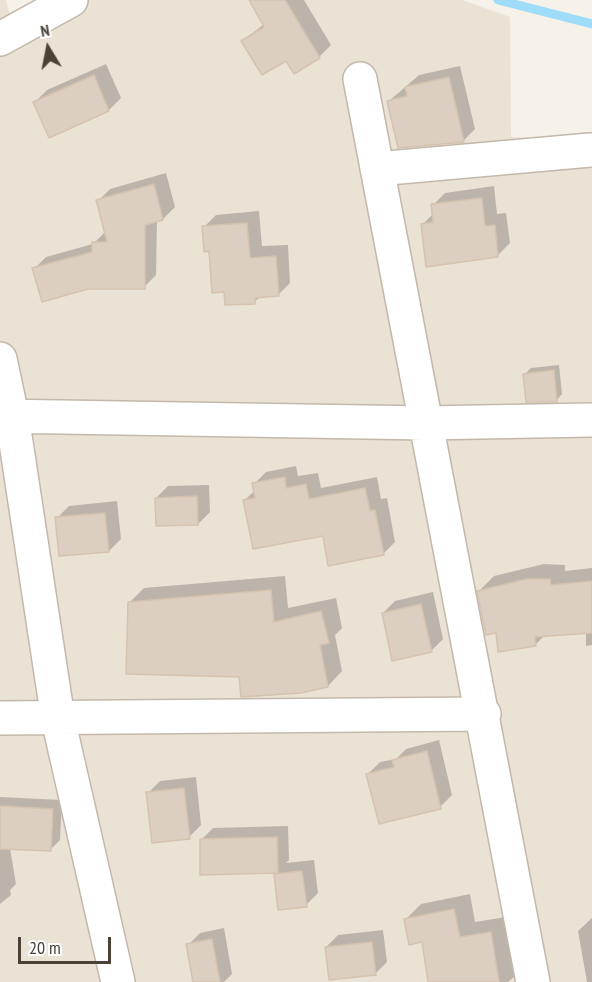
<!DOCTYPE html>
<html>
<head>
<meta charset="utf-8">
<style>
  body { margin:0 }
  #map { position:relative; width:592px; height:982px; overflow:hidden; background:#f6f1e9; font-family:"PT Sans Narrow",sans-serif }
  canvas { display:block }
  .north { position:absolute; left:18px; top:18px; width:60px; height:60px; -webkit-text-stroke:4px #fff; paint-order:stroke; rotate:350deg; font-size:16px; font-weight:700; line-height:24px; text-align:center; color:#4b4136 }
  .north::after { content:''; display:block; margin:auto; width:21px; height:27px; background:#4b4136; clip-path:polygon(50% 0,100% 100%,50% 72%,0 100%) }
  .scale { position:absolute; left:18px; top:937px; width:93px; height:27px; box-sizing:border-box; border:3px solid #4b4136; border-top:0; padding-left:8px; font-size:18px; line-height:21px; white-space:nowrap; color:#4b4136; -webkit-text-stroke:4px #fff; paint-order:stroke }
</style>
</head>
<body>
<div id="map">
<canvas width="592" height="982"></canvas>
<div class="north">N</div>
<div class="scale">20 m</div>
</div>
<script>
const c = document.querySelector('canvas').getContext('2d');
c.lineJoin = 'round';
function paint(path, color) {
  c.fillStyle = color;
  c.fill(path, 'evenodd');
}
function trace(path, color, width, dash) {
  c.strokeStyle = color;
  c.lineWidth = width;
  c.lineCap = dash ? 'butt' : 'round';
  c.setLineDash(dash || []);
  c.stroke(path);
}
const residential = new Path2D(`
  M0,0h6l10,38 63,-38h383l48,17 1,120 81,4v841h-592z`);
const shadow = new Path2D(`
  M280,0h24l27,45 -12,12 -25,15 -8,-13 -43,-18 21,-17z
  M106,64l15,34 -12,12 -74,-8 12,-12z
  M460,66l15,63 -12,12 -74,-40 30,-26z
  M166,173l9,34 -12,12 -6,1 -1,55 -12,12 -110,-18 12,-12 47,-13 13,-13 -8,-30 12,-12z
  M494,186l3,28 9,-1 4,30 -12,12 -76,-30 12,-12 -1,-8 12,-12z
  M259,211l3,35 26,-1 2,38 -12,12 -17,1 -7,6 -29,-11 -21,-64 12,-12z
  M559,365l3,29 -5,6 -32,-26 6,-6z
  M296,466l2,10 20,-3 3,15 56,-11 4,22 6,-1 8,44 -12,12 -59,-20 -79,-34 10,-10 -1,-6 12,-12z
  M209,485l1,27 -12,12 -42,-26 12,-12z
  M117,501l4,38 -12,12 -52,-33 12,-12z
  M544,564l21,1v6l27,-3v77l-6,1v-14l-41,3 -10,10 -38,-14 -18,-40 15,-15z
  M285,576l3,32 48,-10 6,30 -7,7 7,36 -14,15 -87,-10 -111,-74 14,-14z
  M433,592l10,47 -12,12 -48,-38 12,-12z
  M439,740l13,55 -12,12 -72,-33 12,-12 16,-3 10,-10z
  M196,777l5,48 -12,12 -41,-44 12,-12z
  M0,797l62,3 -2,40 -10,10 -40,-2 6,36 -6,6 1,5 -11,9z
  M288,826l1,34 -3,3 28,-3 4,33 -12,12 -31,-30 3,-3 -76,2 -1,-34 12,-12z
  M470,894l5,28 31,-5 10,58 -8,7h-78l-7,-41 -18,-21 16,-16z
  M592,918v64h-5l-9,-51z
  M224,928l8,46 -8,8h-30l-6,-37 12,-12z
  M383,930l4,32 -12,12 -49,-27 12,-12z`);
const stream = new Path2D(`
  M498,0l94,24`);
const building = new Path2D(`
  M249,0h36l35,58 -26,16 -8,-13 -24,14 -21,-34 23,-14z
  M94,75l15,36 -60,27 -16,-36z
  M449,77l15,65 -66,6 -11,-47 20,-5 -2,-9z
  M154,184l9,36 -18,5v64h-57l-46,13 -10,-34 60,-16v-10h15l-11,-42z
  M482,198l3,28 10,-1 3,32 -72,10 -5,-43 12,-2 -2,-18z
  M247,223l3,35 26,-2 3,40 -24,2v6l-30,1 -1,-13 -12,1 -3,-42 -5,1 -2,-26z
  M554,370l3,32h-31l-3,-28z
  M285,477l1,11 20,-4 3,15 56,-11 5,23 5,-1 9,45 -56,11 -5,-30 -70,13 -10,-49 12,-2 -3,-15z
  M197,496l1,29 -42,1 -1,-28z
  M105,513l4,39 -50,4 -4,-39z
  M527,579h23l1,6 41,-4v52l-57,4 1,9 -38,6 -2,-19 -10,2 -9,-44z
  M271,590l3,32 47,-11 8,32 -9,2 8,42 -27,6 -60,4 -2,-20 -113,-3 2,-72z
  M421,604l11,48 -40,9 -10,-48z
  M427,751l14,58 -62,15 -13,-50 28,-7 -2,-7z
  M184,788l6,51 -38,4 -6,-51z
  M0,806l53,3 -2,42 -51,-2z
  M277,837l1,36 -78,2v-36z
  M302,871l5,36 -29,3 -4,-36z
  M454,909l6,28 31,-5 8,50h-71l-6,-40 -13,3 -5,-26z
  M212,939l8,43h-27l-7,-38z
  M372,942l4,33 -47,5 -4,-33z`);
const minor = new Path2D(`
  M0,39l71,-39
  M360,79l173,903
  M377,169l213,-19
  M0,359l12,57 46,303 60,263
  M0,416l425,7 167,-3
  M0,718l484,-4`);
paint(residential, '#ebe2d6');
paint(shadow, '#0003');
trace(stream, '#9fdcf9', 9);
paint(building, '#dccec0');
trace(building, '#d5c3af', 1.5);
trace(minor, '#c3b8aa', 36);
trace(minor, '#fff', 33);
</script>
</body>
</html>
